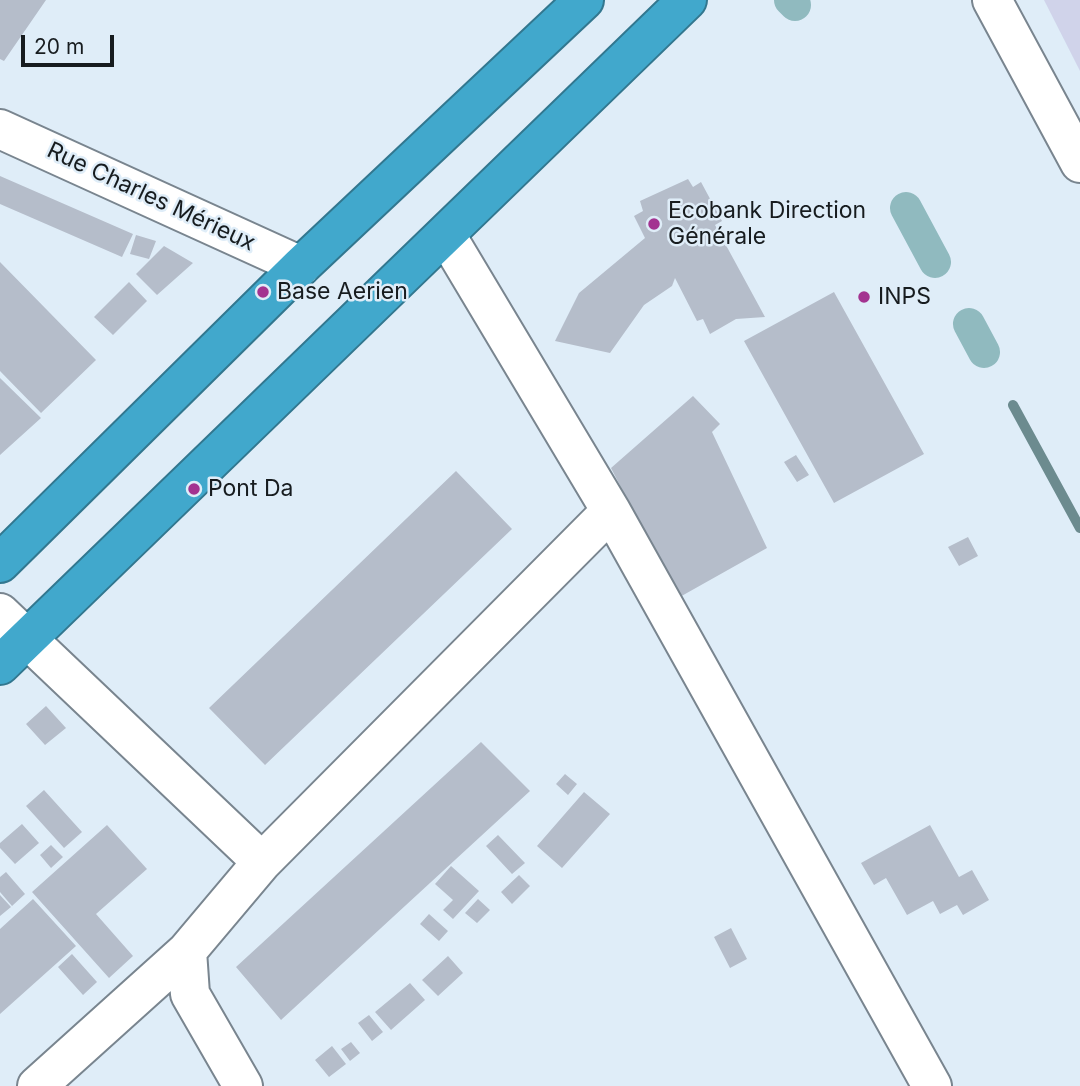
<!DOCTYPE html>
<html>
<head>
<meta charset="utf-8">
<style>
  body { margin:0 }
  #map { position:relative; width:1080px; height:1086px; overflow:hidden; background:#dfedf8; font-family:Inter,sans-serif }
  canvas { display:block }
  .scale { position:absolute; left:21px; top:35px; width:93px; height:32px; box-sizing:border-box; border:4px solid #171c1f; border-top:0; padding-left:9px; font-size:21px; line-height:24px; white-space:nowrap; color:#171c1f; -webkit-text-stroke:5px #dfedf8; paint-order:stroke }
</style>
</head>
<body>
<div id="map">
<canvas width="1080" height="1086"></canvas>
<div class="scale">20 m</div>
</div>
<script>
const c = document.querySelector('canvas').getContext('2d');
c.lineJoin = 'round';
function paint(path, color) {
  c.fillStyle = color;
  c.fill(path, 'evenodd');
}
function trace(path, color, width, dash) {
  c.strokeStyle = color;
  c.lineWidth = width;
  c.lineCap = dash ? 'butt' : 'round';
  c.setLineDash(dash || []);
  c.stroke(path);
}
function drawText(font, color, halo, rows, align = 'center') {
  c.font = font + ' Inter,sans-serif';
  c.lineWidth = 5;
  c.setLineDash([]);
  c.textBaseline = 'middle';
  c.strokeStyle = halo;
  c.fillStyle = color;
  for (const [text, x, y, turn = 0] of rows) {
    c.save();
    c.translate(x, y);
    c.rotate((+turn || 0) * Math.PI / 180);
    c.textAlign = isNaN(turn) ? turn : align;
    if (halo) c.strokeText(text, 0, 0);
    c.fillText(text, 0, 0);
    c.restore();
  }
}
const green = new Path2D(`
  M1044,0h36v71z`);
const stream = new Path2D(`
  M1013,405l67,123`);
const canal = new Path2D(`
  M790,0l5,5
  M906,208l29,54
  M969,324l15,28`);
const building = new Path2D(`
  M0,0h46l-42,61 -4,-2z
  M0,176l133,58 -11,23 -122,-53z
  M688,179l5,8 8,-5 21,39 -7,4 50,92 -29,2 -26,15 -7,-15 -6,2 -22,-43 -3,8 -28,19 -34,48 -55,-12 24,-48 66,-55 -11,-22 9,-5 -3,-10z
  M136,235l20,6 -7,18 -19,-5z
  M164,246l29,17 -36,32 -21,-21z
  M0,262l96,98 -55,53 -41,-42z
  M129,282l18,19 -34,34 -19,-18z
  M834,292l90,162 -90,49 -90,-162z
  M0,378l41,40 -41,37z
  M693,396l27,28 -8,8 55,116 -89,50 -67,-130z
  M796,455l13,20 -12,7 -13,-20z
  M456,471l56,58 -247,236 -56,-57z
  M968,537l10,19 -19,10 -11,-19z
  M46,706l20,22 -21,17 -19,-21z
  M481,742l49,49 -249,229 -45,-53z
  M565,774l12,10 -9,11 -12,-11z
  M44,790l38,42 -18,16 -38,-42z
  M584,792l26,22 -48,54 -25,-22z
  M22,824l17,19 -24,21 -15,-16v-5z
  M107,825l40,44 -51,45 37,42 -24,22 -77,-86z
  M930,825l29,52 13,-7 17,30 -26,15 -6,-10 -17,9 -7,-13 -26,14 -21,-37 -12,7 -13,-22z
  M498,835l27,28 -13,11 -26,-28z
  M51,845l12,12 -12,11 -11,-13z
  M451,866l28,25 -26,28 -10,-9 10,-10 -18,-16z
  M6,872l19,22 -13,12 -12,-14v-15z
  M519,875l11,11 -18,18 -11,-12z
  M0,895l11,12 -11,9z
  M33,899l43,47 -76,68v-85z
  M478,899l12,11 -13,13 -12,-10z
  M429,914l19,17 -9,10 -19,-17z
  M731,928l16,31 -17,9 -16,-31z
  M72,954l25,28 -14,13 -25,-28z
  M448,956l15,17 -25,23 -16,-16z
  M410,983l15,17 -34,30 -16,-18z
  M369,1015l14,17 -11,9 -14,-18z
  M351,1042l9,11 -10,8 -9,-12z
  M332,1046l14,18 -17,13 -14,-17z`);
const minor = new Path2D(`
  M992,0l88,163
  M0,129l301,137
  M446,235l165,276 321,575
  M0,613l262,249
  M187,951l3,43 53,92
  M37,1086l150,-135 75,-89 349,-351`);
const highway = new Path2D(`
  M0,563l301,-297 283,-266
  M0,665l687,-665`);
const markers = [
  [654,224,7,"#a33390"],
  [263,292,7,"#a33390"],
  [864,297,7,"#a33390"],
  [194,489,7,"#a33390"]
];
const streetNames = [
  ["Rue Charles Mérieux",151,197,25]
];
const poiNames = [
  ["Ecobank Direction",668,211],
  ["Générale",668,237],
  ["Base Aerien",277,292],
  ["INPS",878,297],
  ["Pont Da",208,489]
];
paint(green, '#d0d3ea');
trace(stream, '#6c8b8f', 10);
trace(canal, '#90babf', 32);
paint(building, '#b5bdca');
trace(minor, '#79858f', 42);
trace(highway, '#32778f', 42);
trace(minor, '#fff', 38);
trace(highway, '#41a8cc', 38);
for (const [x, y, r, color] of markers) {
  const dot = new Path2D();
  dot.arc(x, y, r, 0, 2 * Math.PI);
  c.fillStyle = color;
  c.fill(dot);
  trace(dot, '#dfedf8', 2.5);
}
drawText('23px', '#171c1f', '#dfedf8', streetNames);
drawText('23px', '#171c1f', '#dfedf8', poiNames, 'left');
</script>
</body>
</html>
